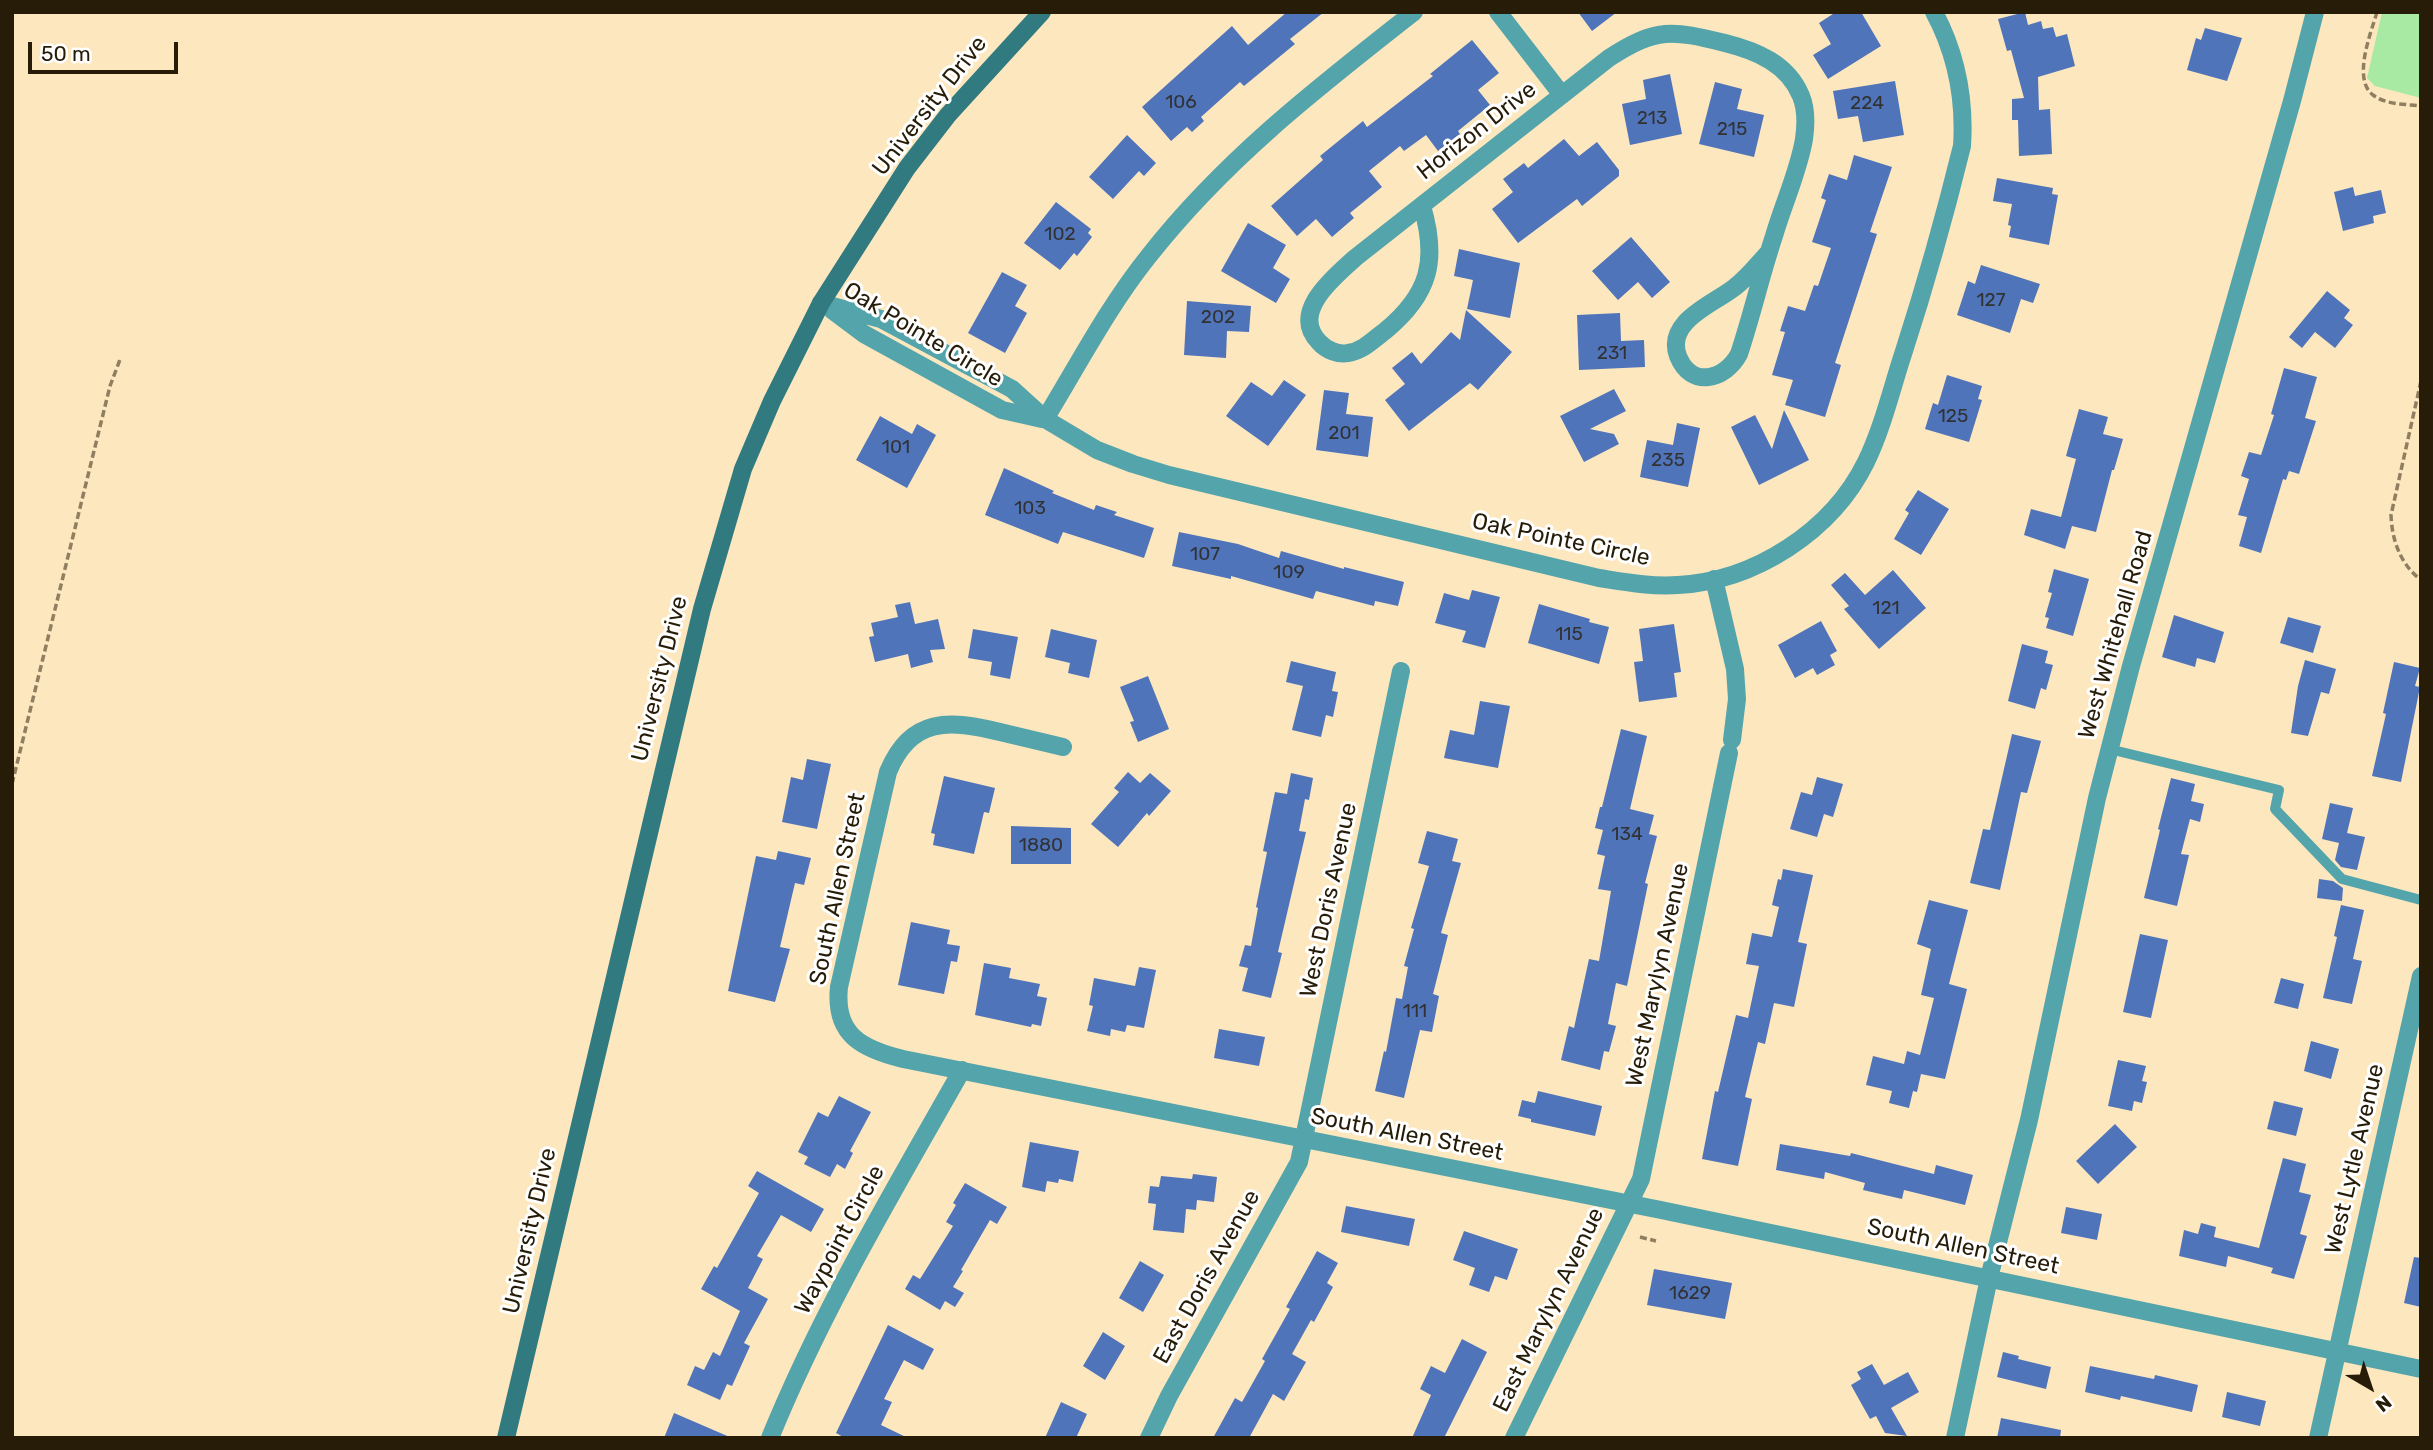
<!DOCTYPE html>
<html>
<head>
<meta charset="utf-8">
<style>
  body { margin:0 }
  #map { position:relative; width:2433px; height:1450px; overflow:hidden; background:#fde7be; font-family:Rubik,sans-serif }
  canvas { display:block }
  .frame { position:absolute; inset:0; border:14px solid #261c07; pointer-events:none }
  .north { position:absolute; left:2335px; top:1352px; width:70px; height:70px; -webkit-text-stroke:5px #fff; paint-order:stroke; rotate:141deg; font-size:19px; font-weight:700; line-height:28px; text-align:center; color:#261c07 }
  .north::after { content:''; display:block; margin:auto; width:24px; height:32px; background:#261c07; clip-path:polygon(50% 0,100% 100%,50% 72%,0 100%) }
  .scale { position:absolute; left:28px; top:42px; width:150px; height:32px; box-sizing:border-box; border:4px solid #261c07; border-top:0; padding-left:9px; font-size:21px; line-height:24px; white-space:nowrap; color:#261c07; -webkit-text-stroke:5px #fff; paint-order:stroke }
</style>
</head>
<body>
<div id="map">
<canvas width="2433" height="1450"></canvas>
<div class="frame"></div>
<div class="north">N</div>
<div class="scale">50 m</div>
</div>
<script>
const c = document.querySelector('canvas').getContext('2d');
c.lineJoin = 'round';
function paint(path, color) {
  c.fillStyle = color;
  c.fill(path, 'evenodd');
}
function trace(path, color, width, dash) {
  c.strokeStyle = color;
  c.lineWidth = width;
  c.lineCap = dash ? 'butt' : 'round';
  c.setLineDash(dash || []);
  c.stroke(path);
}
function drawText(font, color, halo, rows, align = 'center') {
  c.font = font + ' Rubik,sans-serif';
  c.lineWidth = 6;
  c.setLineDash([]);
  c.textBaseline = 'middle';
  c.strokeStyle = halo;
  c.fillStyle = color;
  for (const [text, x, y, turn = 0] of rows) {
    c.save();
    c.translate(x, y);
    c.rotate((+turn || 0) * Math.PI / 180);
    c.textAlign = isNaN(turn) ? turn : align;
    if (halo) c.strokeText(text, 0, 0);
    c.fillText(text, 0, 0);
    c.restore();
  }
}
const green = new Path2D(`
  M2382,12h39v86l-46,-12 -8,-8z`);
const building = new Path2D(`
  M1287,12h37l-34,27 5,5 -51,42 -4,-4 -39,35 3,4 -12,11 -5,-5 -16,14 -29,-34 90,-81 16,19z
  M1578,12h39l-25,19z
  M1836,12h25l20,34 -53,33 -15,-24 18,-11 -12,-21z
  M2025,12l3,13 13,-4 2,8 10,-2 3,10 11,-3 8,32 -37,11 1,33 11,-1 2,45 -33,2 -1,-36h-6v-21l12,-1 -13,-48 -4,1 -9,-32z
  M2205,28l37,10 -15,43 -40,-11 9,-32 5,2z
  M1472,40l27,33 -21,17 12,15 -32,26 2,3 -22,17 -12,-16 -22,16 -4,-5 -31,25 13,16 -32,26 4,5 -22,19 -16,-18 -19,17 -26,-30 52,-46 -3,-4 43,-35 4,6 66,-51 -3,-2z
  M1670,74l12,60 -52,11 -8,-41 24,-5 -3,-19z
  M1895,81l9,54 -41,7 -5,-26 -20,3 -5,-28z
  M1715,82l27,7 -5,20 27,6 -10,42 -55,-13z
  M1127,135l29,28 -12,13 -5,-5 -26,28 -24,-22z
  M1564,139l15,17 18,-14 22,28v6l-37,30 -5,-7 -59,44 -26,-34 21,-17 -10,-13 21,-16 4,5z
  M1854,155l38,12 -22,65 7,2 -42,129 6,2 -16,52 -40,-12 8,-25 -21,-5 13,-43 -5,-1 8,-25 17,5 9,-26 4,1 13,-38 -19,-6 14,-42 -5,-2 8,-24 18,6z
  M1997,178l56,10 -1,6 6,1 -9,50 -40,-8 2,-11 -3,-1 4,-21 -19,-3z
  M2353,187l2,9 26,-6 5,23 -13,3 1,7 -31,8 -9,-39z
  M1056,202l35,27 -3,4 4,4 -15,19 -3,-3 -14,17 -36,-27z
  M1248,223l38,22 -13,23 17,11 -14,24 -55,-32z
  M1631,237l39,45 -18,16 -14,-16 -20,18 -26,-29z
  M1459,249l61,14 -10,55 -43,-9 6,-29 -19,-4z
  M1981,265l59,19 -7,19 -12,-4 -11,34 -53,-18 11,-34 7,3z
  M1002,272l25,13 -12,21 12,7 -22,40 -37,-20z
  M2327,291l23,19 -6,8 9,7 -18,23 -20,-16 -13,16 -13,-11z
  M1187,301l64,5 -2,26 -22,-1 -1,27 -42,-3z
  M1466,310l46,42 -34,38 -8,-7 -61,48 -24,-31 20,-16 -13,-16 20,-16 9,12 30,-32 9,8z
  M1620,313l1,28 23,-1 1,27 -66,3 -2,-55z
  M2284,368l33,9 -12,41 11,3 -17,53 -10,-3 -3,9 -3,-1 -22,74 -22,-7 8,-29 -9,-2 11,-36 -8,-3 8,-24 12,3 13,-40 -3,-1z
  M1947,375l35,11 -4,13 4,1 -13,42 -44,-13 8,-26 5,2z
  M1284,380l22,15 -38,51 -42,-30 25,-34 21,14z
  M1614,389l12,22 -36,18 24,5 5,10 -35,18 -24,-46z
  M1324,390l25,3 -3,21 27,3 -5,40 -52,-7z
  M2079,409l29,8 -5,17 20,5 -9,31h-2l-16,62 -24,-6 -7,23 -41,-14 7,-26 30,8 15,-58 -10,-3z
  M1784,410l25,50 -50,25 -28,-58 24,-12 17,34z
  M880,416l32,18 5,-10 19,11 -29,53 -51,-28z
  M1677,423l23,5 -12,59 -48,-10 7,-37 26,5z
  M1004,468l50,23 -2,2 42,17 2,-5 21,7 -3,3 40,13 -10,30 -81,-26 -5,12 -73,-29z
  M1918,490l31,19 -28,46 -27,-16 15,-26 -4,-3z
  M1179,532l59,12 41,14 2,-7 63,18v-2l60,15 -6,24 -23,-5 -1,5 -58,-15 -3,8 -82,-23v3l-59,-13z
  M2054,569l35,10 -16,57 -27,-8 3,-10 -4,-1 7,-24 -4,-1z
  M1893,570l33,38 -47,41 -35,-40 5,-3 -18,-21 14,-12 20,22z
  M1472,590l28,7 -15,51 -23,-6 4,-11 -31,-8 9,-30 25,7z
  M910,602l5,22 23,-5 7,30 -15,1 3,12 -22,6 -3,-14 -33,8 -6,-25 5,-1 -3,-13 27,-6 -3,-12z
  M1539,604l51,15 -1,3 20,5 -10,37 -71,-21z
  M2174,615l50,17 -9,31 -18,-5 -2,9 -33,-10z
  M2288,617l33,9 -8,27 -33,-10z
  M1821,621l16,30 -7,4 5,10 -18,10 -4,-7 -18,10 -17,-33z
  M1674,624l7,48 -7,1 3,24 -38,5 -5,-40 9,-1 -4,-32z
  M973,629l45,8 -8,42 -20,-4 2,-13 -24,-4z
  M1051,629l46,11 -8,38 -21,-5 2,-10 -25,-6z
  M2022,644l26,7 -3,12 8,2 -7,25 -5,-2 -6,21 -27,-8z
  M2305,660l31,9 -7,25 -8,-2 -13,44 -17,-3 7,-47z
  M1291,661l45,11 -4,19 6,1 -5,25 -7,-2 -5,22 -29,-7 11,-44 -17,-4z
  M2394,662l26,6 -5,18 5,1 -19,95 -29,-6 14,-62 -3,-1z
  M1148,676l21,53 -31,13 -8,-20 4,-1 -14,-34z
  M1480,701l30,5 -12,62 -54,-10 6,-28 24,5z
  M1621,729l26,7 -17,73 24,6 -5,19 8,2 -12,47 3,1 -21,102 -11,-3 -8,41 8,2 -7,26 -5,-1 -4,19 -39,-10 8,-34 5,2 15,-69 10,2 12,-70 -13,-2 7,-33 -8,-2 6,-24 -8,-2 5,-21h2z
  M2012,734l29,7 -14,52 -6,-1 -21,98 -30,-7 13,-54 7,1z
  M807,759l24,5 -14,65 -35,-7 9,-45 12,3z
  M1128,772l12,11 10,-10 21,18 -22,25 -2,-3 -29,34 -27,-23 28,-32 -5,-4z
  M1291,773l22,5 -4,22 -4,-1 -6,32 7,1 -28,120 4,1 -11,45 -29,-7 6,-23 -9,-2 6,-21 6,1 7,-38 -2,-1 11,-55 -4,-1 12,-59 12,2z
  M944,776l51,12 -6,25 -5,-1 -10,42 -41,-9 2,-11 -4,-1z
  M1817,777l26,7 -10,33 -9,-3 -7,23 -27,-8 11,-37 11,3z
  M2171,778l24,6 -4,17 13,3 -4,18 -10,-3 -9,35 8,1 -12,51 -33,-8 16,-68 -2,-1z
  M2330,803l23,5 -6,25 18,4 -8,33 -16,-3 -6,-7 4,-17 -17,-4z
  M1011,826l60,2v36h-60z
  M1427,831l31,8 -6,22 9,2 -20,70 7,2 -15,59 6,2 -7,36 -12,-2 -16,68 -29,-7 9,-40 2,1 10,-54 6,1 6,-32 -4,-1 10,-37 -3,-1 18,-62 -11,-3z
  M778,851l33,7 -7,27 -9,-2 -15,64 10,2 -15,53 -47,-11 28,-135 20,4z
  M1783,869l30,6 -15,67 9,2 -13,63 -20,-4 -9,41 -7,-2 -13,55 7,2 -14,67 -36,-7 13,-68 3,1 18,-77 12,3 11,-52 -13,-2 6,-31 20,4 7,-30 -7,-2 6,-26 3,1z
  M2319,879l14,2 10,7 -1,13 -25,-3z
  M1929,900l39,10 -19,74 18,5 -22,90 -24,-5 -4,18 -4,-1 -4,17 -20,-5 3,-12 -26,-6 7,-29 31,8 3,-13 13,4 14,-57 -13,-3 10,-46 -14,-5z
  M2341,905l23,5 -11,49 9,2 -10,43 -29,-6 14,-61 -3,-1z
  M911,922l39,8 -3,14 13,2 -3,16 -6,-1 -7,33 -46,-9z
  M2140,934l28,6 -17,78 -28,-6z
  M984,963l27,5 -2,10 31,6 -3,12 10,2 -6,28 -9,-2 -1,3 -56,-12z
  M1139,967l17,3 -12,58 -17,-3 -2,7 -14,-3 -1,7 -23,-5 6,-25 -4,-1 5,-27 41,8z
  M2281,978l23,6 -6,25 -24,-6z
  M1219,1029l46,8 -6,29 -45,-8z
  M2311,1041l28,8 -8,30 -27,-8z
  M2118,1060l28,6 -4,15 5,1 -5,21 -8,-2 -2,10 -24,-5z
  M1538,1091l64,15 -7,30 -64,-14v-3l-13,-3 4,-16 13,3z
  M839,1096l32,16 -21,39 3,2 -8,16 -8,-5 -7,13 -26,-13 4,-7 -10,-5 20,-40 10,5z
  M2274,1101l29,7 -7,28 -29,-7z
  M2115,1124l22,23 -39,37 -22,-23z
  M1030,1142l49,9 -6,31 -14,-3 -1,4 -11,-2 -2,11 -23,-5z
  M1780,1144l70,12 1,-3 83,21 2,-9 37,10 -8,30 -61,-15 -2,9 -39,-9 2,-7 -40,-11 -1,7 -48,-9z
  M2283,1158l23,6 -7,28 12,3 -11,39 7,2 -13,43 -23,-6 2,-5 -45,-12 -2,11 -47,-11 5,-26 14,4 3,-11 15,4 -2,10 45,11z
  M757,1171l67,38 -13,23 -30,-17 -24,41 6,3 -15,29 20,11 -24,44 6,3 -18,40 -5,-2 -7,16 -33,-15 8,-19 9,4 9,-18 7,4 20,-45 -39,-22 13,-23 3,2 42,-75 -11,-7z
  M1193,1174l24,3 -3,25 -17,-2 -1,10 -10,-1 -2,24 -31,-3 3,-26 -8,-1 2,-17 9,1 2,-11 31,3z
  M965,1183l42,24 -10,17 -7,-4 -29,50 2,1 -10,16 11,6 -9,14 -10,-6 -5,9 -35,-21 8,-14 7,4 33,-53 -7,-4 10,-17 -3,-2z
  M1346,1206l69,13 -6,27 -68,-14z
  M2066,1207l36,7 -5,26 -36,-7z
  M1464,1231l54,18 -11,31 -12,-4 -6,16 -20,-7 6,-17 -22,-8z
  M1317,1251l21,12 -11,20 6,4 -19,35 -3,-2 -19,34 14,8 -22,39 -11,-7 -24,44h-36l22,-40 7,4 23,-41 -3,-2 28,-50 -4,-2z
  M2414,1257l7,1v49l-17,-4z
  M1140,1261l24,14 -21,37 -24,-14z
  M1654,1269l78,14 -7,36 -78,-14z
  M888,1325l46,24 -11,21 -19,-10 -20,39 8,3 -11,23 27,13h-63l-9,-5z
  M1103,1332l22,14 -20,34 -22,-14z
  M1462,1339l25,13 -43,86h-32l19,-43 -11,-6 11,-23 14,7z
  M2003,1352l16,4 -1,3 33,8 -5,22 -49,-12z
  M1872,1364l12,21 24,-13 11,20 -28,16 16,28 -22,-3 -9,-17 -6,3 -19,-34 10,-6 -4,-7z
  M2090,1366l64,13 1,-4 43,10 -6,27 -71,-16 -1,4 -35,-8z
  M2227,1392l39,9 -6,25 -38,-9z
  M1061,1402l26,12 -11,24h-31z
  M674,1413l58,25h-68z
  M2001,1418l60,12 -1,8h-63z`);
const path = new Path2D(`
  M2377,12c-6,21 -25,67 -4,83 13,10 33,9 48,11
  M2421,381l-30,134c1,25 9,49 30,65
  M12,784l98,-398 11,-29
  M1640,1237l16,4`);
const lane = new Path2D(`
  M2109,749l170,41 -4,19 67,70 79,21`);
const street = new Path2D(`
  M1498,12l64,83
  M1422,206c16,54 8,88 -37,125 -11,8 -22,20 -37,22 -10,2 -22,-3 -29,-11 -29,-30 15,-65 36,-84l254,-200c48,-31 63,-28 116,-15 32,8 63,21 76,53 5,12 5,29 3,43 -5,31 -21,66 -30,97 -13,39 -22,79 -35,118 -14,26 -48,35 -61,2 -13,-35 36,-52 57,-69 13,-10 22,-22 33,-34
  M821,303l60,16 131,70 33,30 52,31 36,14 36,11 430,103c26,4 53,9 79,7 77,-4 154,-54 188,-123 17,-35 26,-75 38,-111 22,-68 41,-136 58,-205 3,-46 -6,-93 -28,-134
  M832,310l32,24 138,76 40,9
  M1045,419c33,-54 63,-112 103,-162 76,-97 169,-169 266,-245
  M1714,579l21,90 2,30 -5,41
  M1063,747c-21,-5 -42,-10 -63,-15 -50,-12 -89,-16 -112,40l-49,215c-5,48 23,62 64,72l758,151 760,159
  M770,1438c52,-128 124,-248 192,-368
  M1149,1438l20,-42 130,-234 102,-491
  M1514,1438l127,-259 88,-426
  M1955,1438l34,-160 40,-158 68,-322 34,-132 161,-565 23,-89
  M2318,1438l103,-462`);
const secondary = new Path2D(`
  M506,1438l196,-829 41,-140 29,-68 49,-98 86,-135 41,-53 94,-103`);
const numberNames = [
  ["106",1181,103],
  ["224",1867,104],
  ["213",1652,119],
  ["215",1732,130],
  ["102",1060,235],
  ["127",1991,301],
  ["202",1218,318],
  ["231",1612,354],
  ["125",1953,417],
  ["201",1344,434],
  ["101",896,448],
  ["235",1668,461],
  ["103",1030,509],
  ["107",1205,555],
  ["109",1289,573],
  ["121",1886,609],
  ["115",1569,635],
  ["134",1627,835],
  ["1880",1041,846],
  ["111",1415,1012],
  ["1629",1690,1294]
];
const streetNames = [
  ["University Drive",930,106,-52],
  ["Horizon Drive",1477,131,-38],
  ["Oak Pointe Circle",923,335,31],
  ["Oak Pointe Circle",1561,540,12],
  ["West Whitehall Road",2116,635,-74],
  ["University Drive",660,679,-76],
  ["South Allen Street",838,889,-78],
  ["West Doris Avenue",1329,900,-78],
  ["West Marylyn Avenue",1658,975,-78],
  ["South Allen Street",1407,1135,11],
  ["West Lytle Avenue",2355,1159,-77],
  ["University Drive",530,1231,-77],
  ["Waypoint Circle",840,1240,-62],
  ["South Allen Street",1963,1247,12],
  ["East Doris Avenue",1207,1277,-61],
  ["East Marylyn Avenue",1549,1310,-64]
];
paint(green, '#a8eaa3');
paint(building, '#5074ba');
trace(path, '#8f7f60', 3.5, [7, 3.5]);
trace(lane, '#53a4ab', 10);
trace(street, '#53a4ab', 18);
trace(secondary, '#317a80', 18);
drawText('19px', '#303234', null, numberNames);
drawText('23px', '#261c07', '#fff', streetNames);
</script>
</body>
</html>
